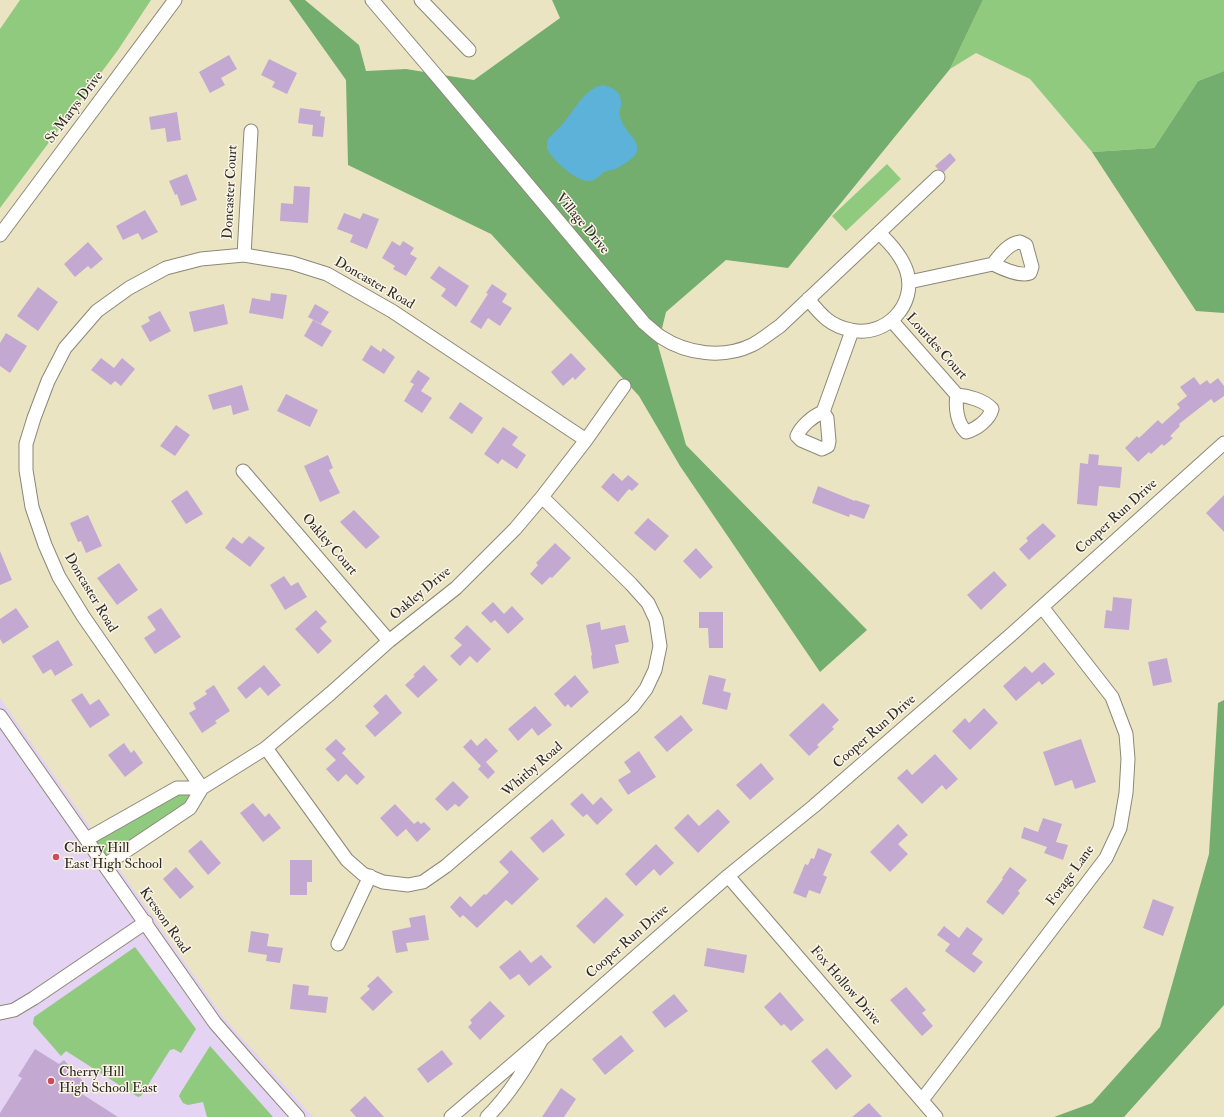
<!DOCTYPE html>
<html>
<head>
<meta charset="utf-8">
<style>
  body { margin:0 }
  canvas { display:block; background:#ebe4c3 }
</style>
</head>
<body>
<canvas width="1224" height="1117"></canvas>
<script>
const c = document.querySelector('canvas').getContext('2d');
c.lineJoin = 'round';
function paint(path, color) {
  c.fillStyle = color;
  c.fill(path, 'evenodd');
}
function trace(path, color, width, dash) {
  c.strokeStyle = color;
  c.lineWidth = width;
  c.lineCap = dash ? 'butt' : 'round';
  c.setLineDash(dash || []);
  c.stroke(path);
}
function drawText(font, color, halo, rows, align = 'center') {
  c.font = font + ' "IM FELL Double Pica",serif';
  c.lineWidth = 3;
  c.setLineDash([]);
  c.textBaseline = 'middle';
  c.strokeStyle = halo;
  c.fillStyle = color;
  for (const [text, x, y, turn = 0] of rows) {
    c.save();
    c.translate(x, y);
    c.rotate((+turn || 0) * Math.PI / 180);
    c.textAlign = isNaN(turn) ? turn : align;
    if (halo) c.strokeText(text, 0, 0);
    c.fillText(text, 0, 0);
    c.restore();
  }
}
const built = new Path2D(`
  M0,698l223,319 90,100h-313z`);
const green = new Path2D(`
  M20,0h131l-33,50 -118,158v-179z
  M983,0h241v71l-26,10 -44,67 -62,4 -62,-73 -54,-26 -26,16z
  M887,164l14,15 -55,52 -14,-15z
  M177,788h25l-12,20 -85,57 -18,-26z
  M135,947l61,82 -15,24 -7,-4 -4,1 -29,46 -3,1 -72,-46 -5,5 -28,-32 1,-7z
  M210,1046l63,71h-66l-4,-15 -15,3 -5,-2 -4,-7 2,-4z`);
const forest = new Path2D(`
  M289,0h16l54,45 7,26 40,-2 68,11 86,-62 -8,-18h431l-33,69 -162,199 -62,-8 -60,52 -8,33 28,100 181,185 -47,42 -140,-206 -41,-70 -148,-162 -143,-69 -2,-85z
  M1224,71v242l-28,-2 -104,-159 62,-4 44,-67z
  M1224,700v305l-100,112h-70l38,-14 68,-76 49,-173 9,-151z`);
const water = new Path2D(`
  M603,85c11,3 19,7 18,20 -1,5 -2,7 -1,12 3,12 15,20 17,29 3,9 -11,17 -18,21 -4,3 -10,3 -15,5 -5,3 -8,9 -15,9 -12,1 -38,-22 -42,-33 0,-3 0,-6 1,-9 4,-5 9,-9 13,-13 13,-14 22,-37 42,-41z`);
const building = new Path2D(`
  M229,55l8,14 -16,9 4,7 -15,8 -11,-21z
  M269,59l28,14 -10,21 -15,-7 3,-5 -14,-7z
  M300,108l21,3 -1,5 5,1 -2,20 -11,-1 1,-11 -15,-2z
  M177,112l4,28 -14,2 -2,-14 -14,2 -2,-13z
  M950,153l6,7 -12,12 -6,-3 -3,-3z
  M187,174l10,26 -16,6 -4,-12 -2,1 -6,-14z
  M294,186l16,1 -2,36 -28,-2 1,-18 12,1z
  M145,210l13,22 -16,8 -4,-7 -15,7 -7,-14z
  M344,213l16,6 3,-6 16,6 -12,30 -17,-7 3,-7 -16,-6z
  M392,241l8,5 3,-5 11,7 -4,6 7,4 -11,18 -13,-7 2,-3 -13,-8z
  M88,242l15,17 -12,10 -3,-3 -13,11 -11,-13z
  M439,266l30,20 -13,21 -15,-11 5,-7 -16,-11z
  M492,284l15,10 -5,8 10,6 -12,18 -12,-8 -7,11 -11,-7 18,-28 -2,-1z
  M38,287l20,15 -20,29 -21,-15z
  M271,293l16,2 -4,24 -34,-6 3,-15 18,3z
  M224,304l4,20 -34,8 -5,-20z
  M315,304l14,8 -8,12 -13,-7z
  M160,311l11,20 -21,11 -9,-16 9,-5 -2,-4z
  M313,320l19,11 -10,16 -18,-11z
  M6,333l21,13 -17,27 -10,-7v-23z
  M371,345l10,7 2,-4 12,9 -11,17 -22,-14z
  M571,353l15,16 -11,11 -2,-3 -10,9 -12,-14z
  M101,358l13,10 8,-10 13,11 -14,17 -6,-5 -4,4 -20,-15z
  M418,370l12,8 -9,13 11,7 -10,15 -18,-12 10,-17 -4,-2z
  M1194,377l6,8 7,-5 3,4 8,-6 6,8v10l-10,7 -3,-4 -32,25 1,2 -10,10 3,2 -9,8 -2,-2 -11,10 -2,-2 -11,10 -13,-14 12,-12 2,2 19,-18 4,4 18,-16 -3,-4 10,-8 -7,-9z
  M242,385l7,25 -16,5 -2,-10 -18,5 -5,-15z
  M286,394l32,16 -8,17 -33,-16z
  M460,402l23,16 -11,16 -23,-16z
  M176,425l14,10 -15,21 -15,-10z
  M503,427l15,10 -6,8 14,10 -9,14 -15,-10 -4,5 -14,-10z
  M1089,454l10,1 -1,10 24,2 -2,21 -21,-2 -2,20 -20,-2 3,-41 8,1z
  M328,455l5,13 -4,2 11,23 -20,9 -16,-36z
  M613,473l9,8 6,-6 11,9 -7,7 -3,-2 -11,13 -17,-15z
  M818,486l37,15v-1l15,5 -6,14 -14,-5 -1,3 -37,-14z
  M187,490l16,24 -17,10 -15,-23z
  M1224,495v37l-18,-19z
  M354,510l26,27 -14,12 -26,-27z
  M88,515l14,31 -16,7 -5,-12 -3,1 -8,-19z
  M648,518l21,18 -14,15 -21,-18z
  M1043,523l13,13 -27,24 -10,-11 9,-8 -2,-3z
  M249,536l16,12 -15,19 -25,-19 8,-11 9,7z
  M555,543l16,15 -19,20 -2,-1 -8,8 -12,-11 8,-9 -2,-2z
  M696,548l17,19 -13,12 -17,-18z
  M0,551l12,29 -12,5z
  M119,563l19,27 -21,15 -20,-27z
  M994,571l13,14 -26,25 -14,-15z
  M284,576l7,10 7,-4 9,15 -22,13 -15,-25z
  M1113,597l19,2 -3,31 -25,-2 2,-18 6,1z
  M493,602l11,12 8,-8 12,13 -16,15 -13,-14 -4,3 -10,-10z
  M16,608l13,19 -26,17 -3,-5v-20z
  M161,608l20,29 -26,17 -11,-16 12,-8 -9,-13z
  M316,610l11,12 -7,6 12,13 -14,13 -23,-25z
  M699,612h24v36h-14l-1,-20h-9z
  M600,622l1,8 24,-5 4,17 -14,3 4,18 -26,6 -2,-13 1,-1 -6,-30z
  M467,625l24,24 -14,14 -7,-7 -10,10 -10,-10 12,-11 -8,-7z
  M58,640l15,25 -18,11 -4,-7 -8,5 -11,-18z
  M1167,658l5,24 -19,4 -5,-24z
  M1044,662l11,12 -13,11 -3,-4 -23,20 -13,-15 22,-20 7,7z
  M264,665l17,20 -13,11 -8,-9 -14,12 -9,-11z
  M424,665l14,15 -20,18 -13,-13 10,-9 -2,-1z
  M575,675l14,17 -18,16 -3,-4 -3,3 -11,-13z
  M709,675l17,4 -3,12 8,2 -4,17 -25,-6z
  M214,685l16,26 -15,10 2,2 -15,10 -13,-20 7,-4 -3,-6 14,-9 -2,-3z
  M82,693l8,12 9,-6 11,16 -20,13 -19,-28z
  M386,694l16,19 -27,24 -10,-11 14,-13 -6,-7z
  M823,703l16,17 -7,7 2,2 -17,16 2,2 -10,9 -20,-21z
  M535,706l17,19 -14,11 -6,-8 -14,13 -10,-12z
  M984,708l14,15 -28,27 -18,-19 13,-13 4,5z
  M681,715l12,15 -26,22 -13,-15z
  M486,738l12,13 -12,11 9,10 -7,7 -10,-10 3,-3 -18,-19 8,-8 6,7z
  M336,739l10,10 -4,4 23,24 -8,8 -11,-11 -8,8 -12,-13 10,-9 -11,-11z
  M1081,739l15,43 -21,7 -3,-9 -17,6 -12,-34z
  M124,743l7,10 3,-3 9,13 -18,14 -17,-22z
  M639,751l17,26 -28,18 -10,-15 13,-8 -7,-10z
  M935,754l23,25 -12,11 -4,-5 -20,19 -25,-26 10,-9 5,6z
  M761,763l13,16 -24,21 -14,-15z
  M453,781l16,16 -10,10 -4,-3 -8,7 -12,-12z
  M582,793l11,12 8,-8 12,13 -16,15 -10,-11 -4,3 -13,-13z
  M253,803l12,14 4,-4 12,15 -18,14 -23,-29z
  M395,804l19,20 4,-3 3,3 3,-2 7,7 -14,13 -11,-13 -9,8 -17,-19z
  M718,809l12,13 -32,31 -24,-25 14,-14 11,12z
  M1043,818l19,6 -6,18 12,3 -5,15 -19,-7 3,-6 -26,-9 3,-11 14,5z
  M552,819l13,16 -22,18 -13,-15z
  M898,824l10,11 -10,9 10,10 -18,18 -20,-20z
  M201,840l20,23 -13,12 -20,-24z
  M656,844l18,19 -14,13 -6,-7 -18,17 -11,-12z
  M818,848l14,6 -9,21 4,2 -7,17 -11,-4 -3,8 -13,-5 12,-29 3,1 3,-7 3,1z
  M511,850l28,29 -27,26 -6,-5 -29,28 -14,-13 -3,3 -10,-11 10,-11 11,11 13,-13 2,1 23,-23 -10,-10z
  M290,860h22v22h-5v13h-17z
  M176,867l18,20 -14,12 -17,-20z
  M1010,867l17,13 -9,11 2,2 -17,22 -17,-13 17,-23 -1,-1z
  M606,897l18,18 -30,29 -18,-18z
  M1153,899l21,8 -11,29 -20,-8z
  M425,915l4,25 -23,3 2,8 -12,2 -4,-22 19,-4 -2,-9z
  M944,926l15,12 8,-11 16,12 -11,15 11,8 -9,11 -29,-22 5,-7 -13,-9z
  M251,931l18,3 -2,12 16,2 -3,15 -14,-2 1,-6 -19,-3z
  M707,948l40,7 -3,18 -40,-7z
  M520,950l11,13 10,-8 11,12 -23,19 -10,-12 -9,6 -11,-13z
  M378,976l15,16 -20,19 -13,-13 10,-9 -3,-3z
  M293,984l16,2 -1,9 20,2 -2,16 -36,-4z
  M906,987l20,23 -4,3 11,13 -11,10 -32,-36z
  M780,992l24,28 -13,11 -7,-7 -3,2 -17,-19z
  M674,994l14,17 -23,17 -13,-16z
  M490,1001l15,15 -25,24 -12,-13 4,-4 -2,-3z
  M621,1035l13,16 -29,24 -13,-16z
  M827,1048l25,28 -16,14 -25,-29z
  M35,1049l24,15 5,-4 25,28 -7,6 36,23h-118v-4l22,-35 -4,-2z
  M442,1050l11,14 -25,19 -11,-14z
  M561,1088l15,11 -12,18h-22z
  M365,1096l19,21h-28l-6,-7z
  M869,1103l13,14h-30z`);
const minor = new Path2D(`
  M372,0l69,81 203,242c5,4 11,10 17,14 26,17 62,22 91,8 10,-5 19,-13 28,-19l158,-149
  M421,0l48,50
  M0,235l175,-235
  M244,255l7,-124
  M909,282l84,-18c10,5 27,13 37,9l2,-6 -6,-22 -6,-3c-11,1 -20,13 -27,22
  M808,299c13,16 22,27 43,31 34,8 66,-25 56,-58 -5,-16 -16,-28 -28,-39
  M892,321l65,74c-2,12 0,28 9,37 11,-3 23,-12 26,-23 -8,-9 -24,-13 -35,-14
  M823,412l4,6 2,23 -1,5 -6,3 -21,-9 -4,-4c4,-10 16,-20 26,-24l29,-81
  M243,471l146,170
  M0,716l215,307 34,39 49,55
  M266,748l81,112 16,14 20,8 25,3 15,-3 23,-16 187,-160 13,-17 9,-19 5,-24 -4,-26 -8,-17 -17,-19 -89,-87
  M202,788l-119,-172 -24,-39 -14,-32 -13,-38 -6,-37v-26l8,-26 14,-37 17,-33 32,-37 32,-23 37,-20 35,-9 43,-4 48,8 35,11 65,37 194,129
  M87,839l90,-51h25
  M105,865l85,-57 12,-20 64,-40 65,-55 58,-52 67,-53 59,-59 27,-32 44,-57 38,-54
  M728,876l208,241
  M338,944l32,-68
  M0,1013l14,-3 20,-12 112,-76
  M542,1039l186,-163 86,-70 199,-173 211,-190
  M922,1100l184,-242 14,-30 6,-35 2,-34 -2,-25 -14,-37 -70,-90
  M451,1117l91,-78c-16,28 -32,55 -55,78`);
const markers = [
  [56,857,4,"#d1495b"],
  [51,1081,4,"#d1495b"]
];
const streetNames = [
  ["St Marys Drive",75,108,-53],
  ["Doncaster Court",231,192,-87],
  ["Village Drive",582,224,50],
  ["Doncaster Road",374,284,30],
  ["Lourdes Court",936,347,48],
  ["Cooper Run Drive",1117,517,-42],
  ["Oakley Court",329,545,49],
  ["Doncaster Road",90,593,59],
  ["Oakley Drive",421,594,-40],
  ["Cooper Run Drive",875,732,-41],
  ["Whitby Road",533,770,-41],
  ["Forage Lane",1071,876,-54],
  ["Kresson Road",164,921,55],
  ["Cooper Run Drive",628,942,-41],
  ["Fox Hollow Drive",845,986,49]
];
const poiNames = [
  ["Cherry Hill",64,849],
  ["East High School",64,865],
  ["Cherry Hill",59,1073],
  ["High School East",59,1089]
];
paint(built, '#e4d3f2');
paint(green, '#90ca7f');
paint(forest, '#74ae6e');
paint(water, '#5db2d9');
paint(building, '#c3a9d1');
trace(minor, '#8b8877', 15);
trace(minor, '#fff', 13);
for (const [x, y, r, color] of markers) {
  const dot = new Path2D();
  dot.arc(x, y, r, 0, 2 * Math.PI);
  c.fillStyle = color;
  c.fill(dot);
  trace(dot, '#fcf5e5', 1.5);
}
drawText('14px', '#2b2b2b', '#fcf5e5', streetNames);
drawText('14px', '#2b2b2b', '#fcf5e5', poiNames, 'left');
</script>
</body>
</html>
